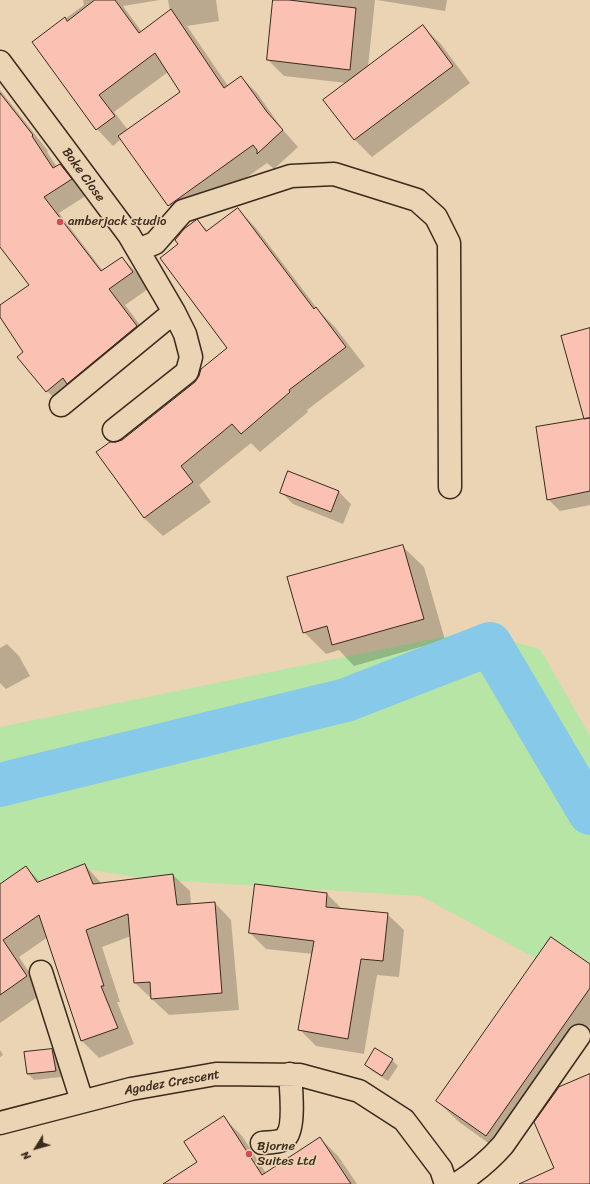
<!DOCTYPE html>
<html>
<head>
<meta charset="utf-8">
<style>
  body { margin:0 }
  #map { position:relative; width:590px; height:1184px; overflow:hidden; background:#ead4b3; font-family:Sriracha,sans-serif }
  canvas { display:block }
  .north { position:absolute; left:16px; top:1128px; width:40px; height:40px; -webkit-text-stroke:3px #ead4b3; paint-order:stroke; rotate:233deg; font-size:11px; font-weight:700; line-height:16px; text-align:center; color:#3b2a1e }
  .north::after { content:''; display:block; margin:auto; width:14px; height:18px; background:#3b2a1e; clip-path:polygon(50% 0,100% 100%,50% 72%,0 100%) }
</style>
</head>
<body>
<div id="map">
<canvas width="590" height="1184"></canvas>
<div class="north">N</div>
</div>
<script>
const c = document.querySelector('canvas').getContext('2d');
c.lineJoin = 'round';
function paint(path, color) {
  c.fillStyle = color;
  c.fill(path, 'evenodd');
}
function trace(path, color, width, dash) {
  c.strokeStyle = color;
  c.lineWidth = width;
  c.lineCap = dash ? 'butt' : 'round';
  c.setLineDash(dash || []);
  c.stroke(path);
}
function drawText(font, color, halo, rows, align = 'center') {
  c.font = font + ' Sriracha,sans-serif';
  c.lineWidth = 3.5;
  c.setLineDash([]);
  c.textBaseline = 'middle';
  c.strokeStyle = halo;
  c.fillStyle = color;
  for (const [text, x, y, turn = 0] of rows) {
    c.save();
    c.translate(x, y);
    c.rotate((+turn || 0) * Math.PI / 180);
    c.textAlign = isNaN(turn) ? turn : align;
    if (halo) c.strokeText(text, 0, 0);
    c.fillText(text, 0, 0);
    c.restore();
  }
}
const green = new Path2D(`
  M472,631l68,18 50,87v252l-169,-92 -274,-17 -74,-12 -73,28v-168z`);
const shadow = new Path2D(`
  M83,0h77l-37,6 19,26 28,-21 -2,-11h48l3,21 -32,5 41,60 13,-9 16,16 26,37 15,17 -24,22 -7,-6 -82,58 -16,-16 -48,-66 -8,7 -16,-17 -64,-87 51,-37zM168,72l13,20 -53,38 -14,-18z
  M274,0h101l-7,67 54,-41 18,17 30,40 -98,74 -17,-17 -30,-40 22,-17 -63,-7 -16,-16z
  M377,0h70l-2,11z
  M0,90l48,61 -1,1 10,15 3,-2 16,16 11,14 -28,18 44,58 19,-13 16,16 10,15 -23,16 28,37 -90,65 -16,-16 -29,-34 6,-5 -24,-37v-9l31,-21 -31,-40z
  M238,209l18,19 63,83 16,16 30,39 -58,44 1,2 -48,40 -9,-9 -52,42 12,17 -48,34 -19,-18 -28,-75 6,-2 74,-59 32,-34 -48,-103 17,-24 11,10z
  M590,419v86l-30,6 -12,-12z
  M288,472l51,20 12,12 -8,20 -50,-20 -12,-12z
  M402,546l22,21 21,73 -91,26 -15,-16 -13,4 -22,-22z
  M7,644l12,12 11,20 -24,13 -6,-6v-35z
  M85,865l17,19 71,-9 17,16 1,14 24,-2 16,17 8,90 -70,5 -34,-32 -4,-47 -29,11 18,55h-3l17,42 -35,14 -17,-17 -34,-104 -29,20 24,36 -43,30v-138l26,-18 14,15z
  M327,894l16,16 44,4 17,16 -5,47 -22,-2 -13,79 -48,-8 -17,-17 14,-75 -47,-5 -16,-16z
  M590,966v73l-82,118 -49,-35 -22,-21z
  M0,1050l3,5 -3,2z
  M52,1050l6,6 3,21 -27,3 -6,-6 -3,-21z
  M392,1060l6,6 -10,15 -16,-10 -6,-6z
  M224,1118l18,18 24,37 54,-35 18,18 19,28h-144z`);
const river = new Path2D(`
  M0,785l346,-85 144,-56 100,169`);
const building = new Path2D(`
  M95,0h20l24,33 32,-24 53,79 17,-12 26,36 16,18 -26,24v-4l-4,-5 -85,61 -50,-70 62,-44 -25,-39 -56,42 16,21 -19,14 -64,-88 33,-25 2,4z
  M273,0h16l67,8 -6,62 -83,-10z
  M423,25l30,41 -99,74 -31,-40z
  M0,93l33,42 -1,1 21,32 7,-4 12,15 -28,18 57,74 21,-14 11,15 -24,17 28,37 -70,58 -4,-6 -17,14 -29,-35 6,-5 -23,-35v-12l29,-20 -29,-38z
  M238,208l76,101 2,-2 30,40 -57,43 1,2 -49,42 -9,-10 -51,42 12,16 -49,36 -48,-66 14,-10h6l6,-2 73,-58 4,-6 2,-7 26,-21 -67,-90 18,-14 -3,-4 9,-11 12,-9 1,-1 9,12z
  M590,328v90l-6,1 -23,-83z
  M590,418v73l-43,9 -11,-73z
  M288,471l51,20 -8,21 -51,-19z
  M403,545l21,74 -92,26 -5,-19 -24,7 -16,-56z
  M85,864l8,20 80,-10 4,31 38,-3 7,91 -71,6 -1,-17 -16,1 -6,-69 -42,16 18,56h-3l17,42 -37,13 -42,-126 -36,25 24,36 -27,19v-111l26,-18 11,16z
  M255,884l72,9 -1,14 62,6 -5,48 -22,-2 -13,80 -50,-9 16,-89 -65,-8z
  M551,937l39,27v24l-104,148 -50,-35z
  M375,1048l18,11 -11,17 -17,-11z
  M52,1049l4,22 -29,3 -3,-22z
  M590,1074v110h-71l35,-16 -20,-46 25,-35z
  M224,1116l38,59 58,-38 31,47h-188l34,-22 -13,-20z`);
const minor = new Path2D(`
  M0,62l129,173 45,77 11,22 6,23 -4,15 -73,58
  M138,250l17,-7 28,-32 108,-35 43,-2 83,26 19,17 13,26 1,244
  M61,405l113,-93
  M41,972l41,129
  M0,1123l131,-34 85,-15 84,1 59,16 45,29 37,49 5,15
  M262,1143c7,-1 19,0 24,-6 9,-10 5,-49 4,-63
  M457,1184c17,-11 32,-23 46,-39l76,-109`);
const markers = [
  [60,222,4,"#d1495b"],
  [249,1154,4,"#d1495b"]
];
const streetNames = [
  ["Boke Close",83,175,54],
  ["Agadez Crescent",172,1083,-10]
];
const poiNames = [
  ["amberjack studio",68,222],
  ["Bjorne",257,1147],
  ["Suites Ltd",257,1162]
];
paint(green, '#b6e5a5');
paint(shadow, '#0003');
trace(river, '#87c9e8', 44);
paint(building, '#fbc1b2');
trace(building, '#3b2a1e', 1);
trace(minor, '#3b2a1e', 25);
trace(minor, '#ead4b3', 22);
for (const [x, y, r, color] of markers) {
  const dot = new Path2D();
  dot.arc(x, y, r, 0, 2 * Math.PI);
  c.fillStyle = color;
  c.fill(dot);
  trace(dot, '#ead4b3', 1.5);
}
drawText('13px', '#3b2a1e', '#ead4b3', streetNames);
drawText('13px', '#3b2a1e', '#ead4b3', poiNames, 'left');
</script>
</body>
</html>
